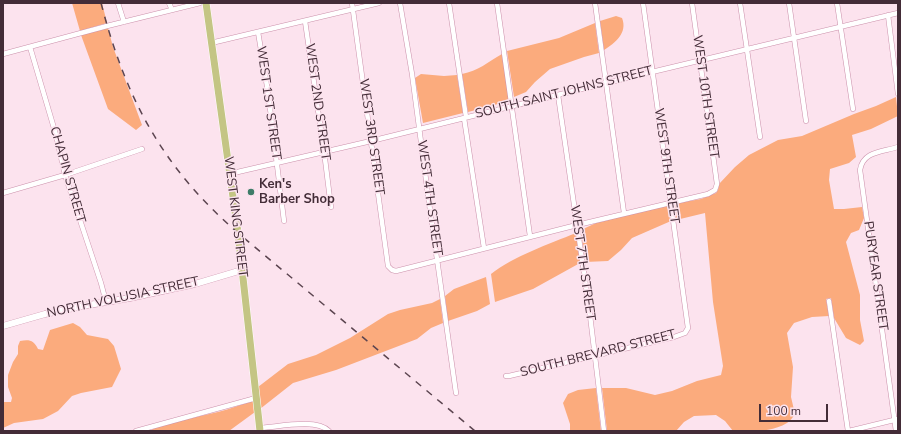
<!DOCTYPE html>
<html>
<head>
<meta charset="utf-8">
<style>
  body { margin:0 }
  #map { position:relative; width:901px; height:434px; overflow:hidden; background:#fce3ee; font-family:"Nunito Sans",sans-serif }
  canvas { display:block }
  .frame { position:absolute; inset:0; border:4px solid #432c37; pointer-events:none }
  .scale { position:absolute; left:759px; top:404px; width:69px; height:18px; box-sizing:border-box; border:2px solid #432c37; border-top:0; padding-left:5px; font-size:12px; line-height:14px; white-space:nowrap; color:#432c37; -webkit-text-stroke:3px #fce3ee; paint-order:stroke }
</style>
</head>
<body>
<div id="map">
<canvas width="901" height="434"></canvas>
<div class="frame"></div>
<div class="scale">100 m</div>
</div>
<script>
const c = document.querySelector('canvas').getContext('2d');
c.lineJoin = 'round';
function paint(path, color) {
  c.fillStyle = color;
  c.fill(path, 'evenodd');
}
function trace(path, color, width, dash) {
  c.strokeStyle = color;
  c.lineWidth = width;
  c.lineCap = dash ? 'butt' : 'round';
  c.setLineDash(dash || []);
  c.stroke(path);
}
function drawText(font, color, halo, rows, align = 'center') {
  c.font = font + ' "Nunito Sans",sans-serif';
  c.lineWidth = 3;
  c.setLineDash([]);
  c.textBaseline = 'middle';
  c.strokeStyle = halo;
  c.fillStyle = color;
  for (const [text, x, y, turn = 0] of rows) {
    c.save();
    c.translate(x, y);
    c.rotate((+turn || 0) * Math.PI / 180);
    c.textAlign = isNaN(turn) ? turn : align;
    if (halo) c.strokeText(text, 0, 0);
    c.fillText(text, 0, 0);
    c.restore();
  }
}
const green = new Path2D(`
  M72,3h30l5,20 -27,8z
  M616,16l6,2c6,15 -7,25 -18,32l-4,-29z
  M595,23l4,30 -15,4 -34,12 -15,13 -9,10 -12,5 -7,-46 52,-13z
  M108,28l5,19 29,78 -6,5 -28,-21 -27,-74z
  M502,54l7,45 -14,6 -27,7 -6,-38c16,-3 26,-12 40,-20z
  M421,74l23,2 13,-1 6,38 -40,10 -8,-45z
  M896,97l2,19 -27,13 -19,6 4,22 -7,6 -19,6 -1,11 5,29h10l18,-2 2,11 -5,12 -8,3 -5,9 14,53v25l4,21 -4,4 -14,-7 -12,-20 -3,-20 -5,1 3,17 -17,1 -18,6 -7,10 6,34 -2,30 4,17c-2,3 -5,7 -8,9 -17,10 -36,8 -54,8l-8,-10 -9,-6 -22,1 -10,6 -8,9h-69l-5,-43h24l29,7 17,-4 25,-10 24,-6 2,-9 -10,-64 -8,-89 -29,7 -3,-16 28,-5 15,-6 2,-3 1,-6 16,-17 14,-12 29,-15 24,-4 52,-22 22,-8z
  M668,205l3,16 -39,17 -11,12 -13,11 -23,1 -4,-32 15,-7z
  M576,233l4,30 -47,26 -38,13 -4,-28c23,-18 58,-30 85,-41z
  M486,277l4,27 -13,7 -29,10 -3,-25 9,-7z
  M440,299l3,24 -12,5 -14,11 -81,31 -43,13 -33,26 -2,-22 30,-23 28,-9 34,-17 38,-24 12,-4 32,-7z
  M73,323l7,4 7,8 21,4 6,7 7,23 -9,18 -31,6 -9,3 -14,15 -15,8 -29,4 -11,5v-26h8l1,-4 -4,-11v-12l5,-13 5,-8v-8l2,-5c9,-2 14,-1 18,8l5,1 7,-20z
  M596,388l5,43h-31v-7l-7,-21 5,-9 10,-4z
  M254,401l1,11 -26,19h-76l-1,-2c22,-7 44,-12 66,-17 12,-3 24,-8 36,-11z`);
const minor = new Path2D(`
  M118,3l6,19
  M169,3l3,7
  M352,3l36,263 4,4 4,1 177,-45 135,-32 7,-4 2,-6 -25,-181
  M400,3l12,71 18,136 26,183
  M449,3l17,114
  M497,3l33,233
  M595,3l29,210
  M740,3l20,134
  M789,3l17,118
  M837,3l16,106
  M888,15l10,79
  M305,21l19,130 7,56
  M258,32l10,60 16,129
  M211,43l168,-40
  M30,47l26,88 9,40 36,108 5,19
  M3,54l104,-28 93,-23
  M558,95l31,212 15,124
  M464,118l20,130
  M229,174l142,-33 235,-58 292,-70
  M3,193l62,-18 77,-26
  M829,301l19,130
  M506,376h3l165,-39 11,-4 3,-5 -45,-325
  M259,428c19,-1 57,-10 70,3
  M136,431l120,-33
  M849,431l49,-12
  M896,431l-36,-261c3,-19 22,-18 38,-23`);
const secondary = new Path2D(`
  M3,326l42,-12 38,-8 47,-8 65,-14 47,-14`);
const primary = new Path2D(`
  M206,3l32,230 22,198`);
const rail = new Path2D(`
  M101,3c25,96 61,164 137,230l237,198`);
const markers = [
  [251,192,4,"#3e7c68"]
];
const streetNames = [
  ["SOUTH SAINT JOHNS STREET",564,93,-14],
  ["WEST 10TH STREET",705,97,82],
  ["WEST 2ND STREET",317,102,82],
  ["WEST 1ST STREET",268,103,82],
  ["WEST 3RD STREET",371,137,82],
  ["WEST 9TH STREET",666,166,82],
  ["CHAPIN STREET",67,175,74],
  ["WEST 4TH STREET",429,198,82],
  ["WEST KING STREET",235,217,83],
  ["WEST 7TH STREET",582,263,82],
  ["PURYEAR STREET",875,276,82],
  ["NORTH VOLUSIA STREET",123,298,-12],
  ["SOUTH BREVARD STREET",598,354,-14]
];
const poiNames = [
  ["Ken's",259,185],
  ["Barber Shop",259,200]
];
paint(green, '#fbab7d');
trace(minor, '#cc92ac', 5.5);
trace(secondary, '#cc92ac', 7);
trace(primary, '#fff', 8);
trace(minor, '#fff', 4.5);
trace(secondary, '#fff', 6);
trace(primary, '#c4c584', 7);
trace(rail, '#5c4550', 1.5, [7, 7]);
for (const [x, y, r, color] of markers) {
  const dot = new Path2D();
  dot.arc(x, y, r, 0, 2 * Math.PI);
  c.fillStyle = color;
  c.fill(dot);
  trace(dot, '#fce3ee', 1.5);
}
drawText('13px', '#432c37', '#fce3ee', streetNames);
drawText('bold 13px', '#432c37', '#fce3ee', poiNames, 'left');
</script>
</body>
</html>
